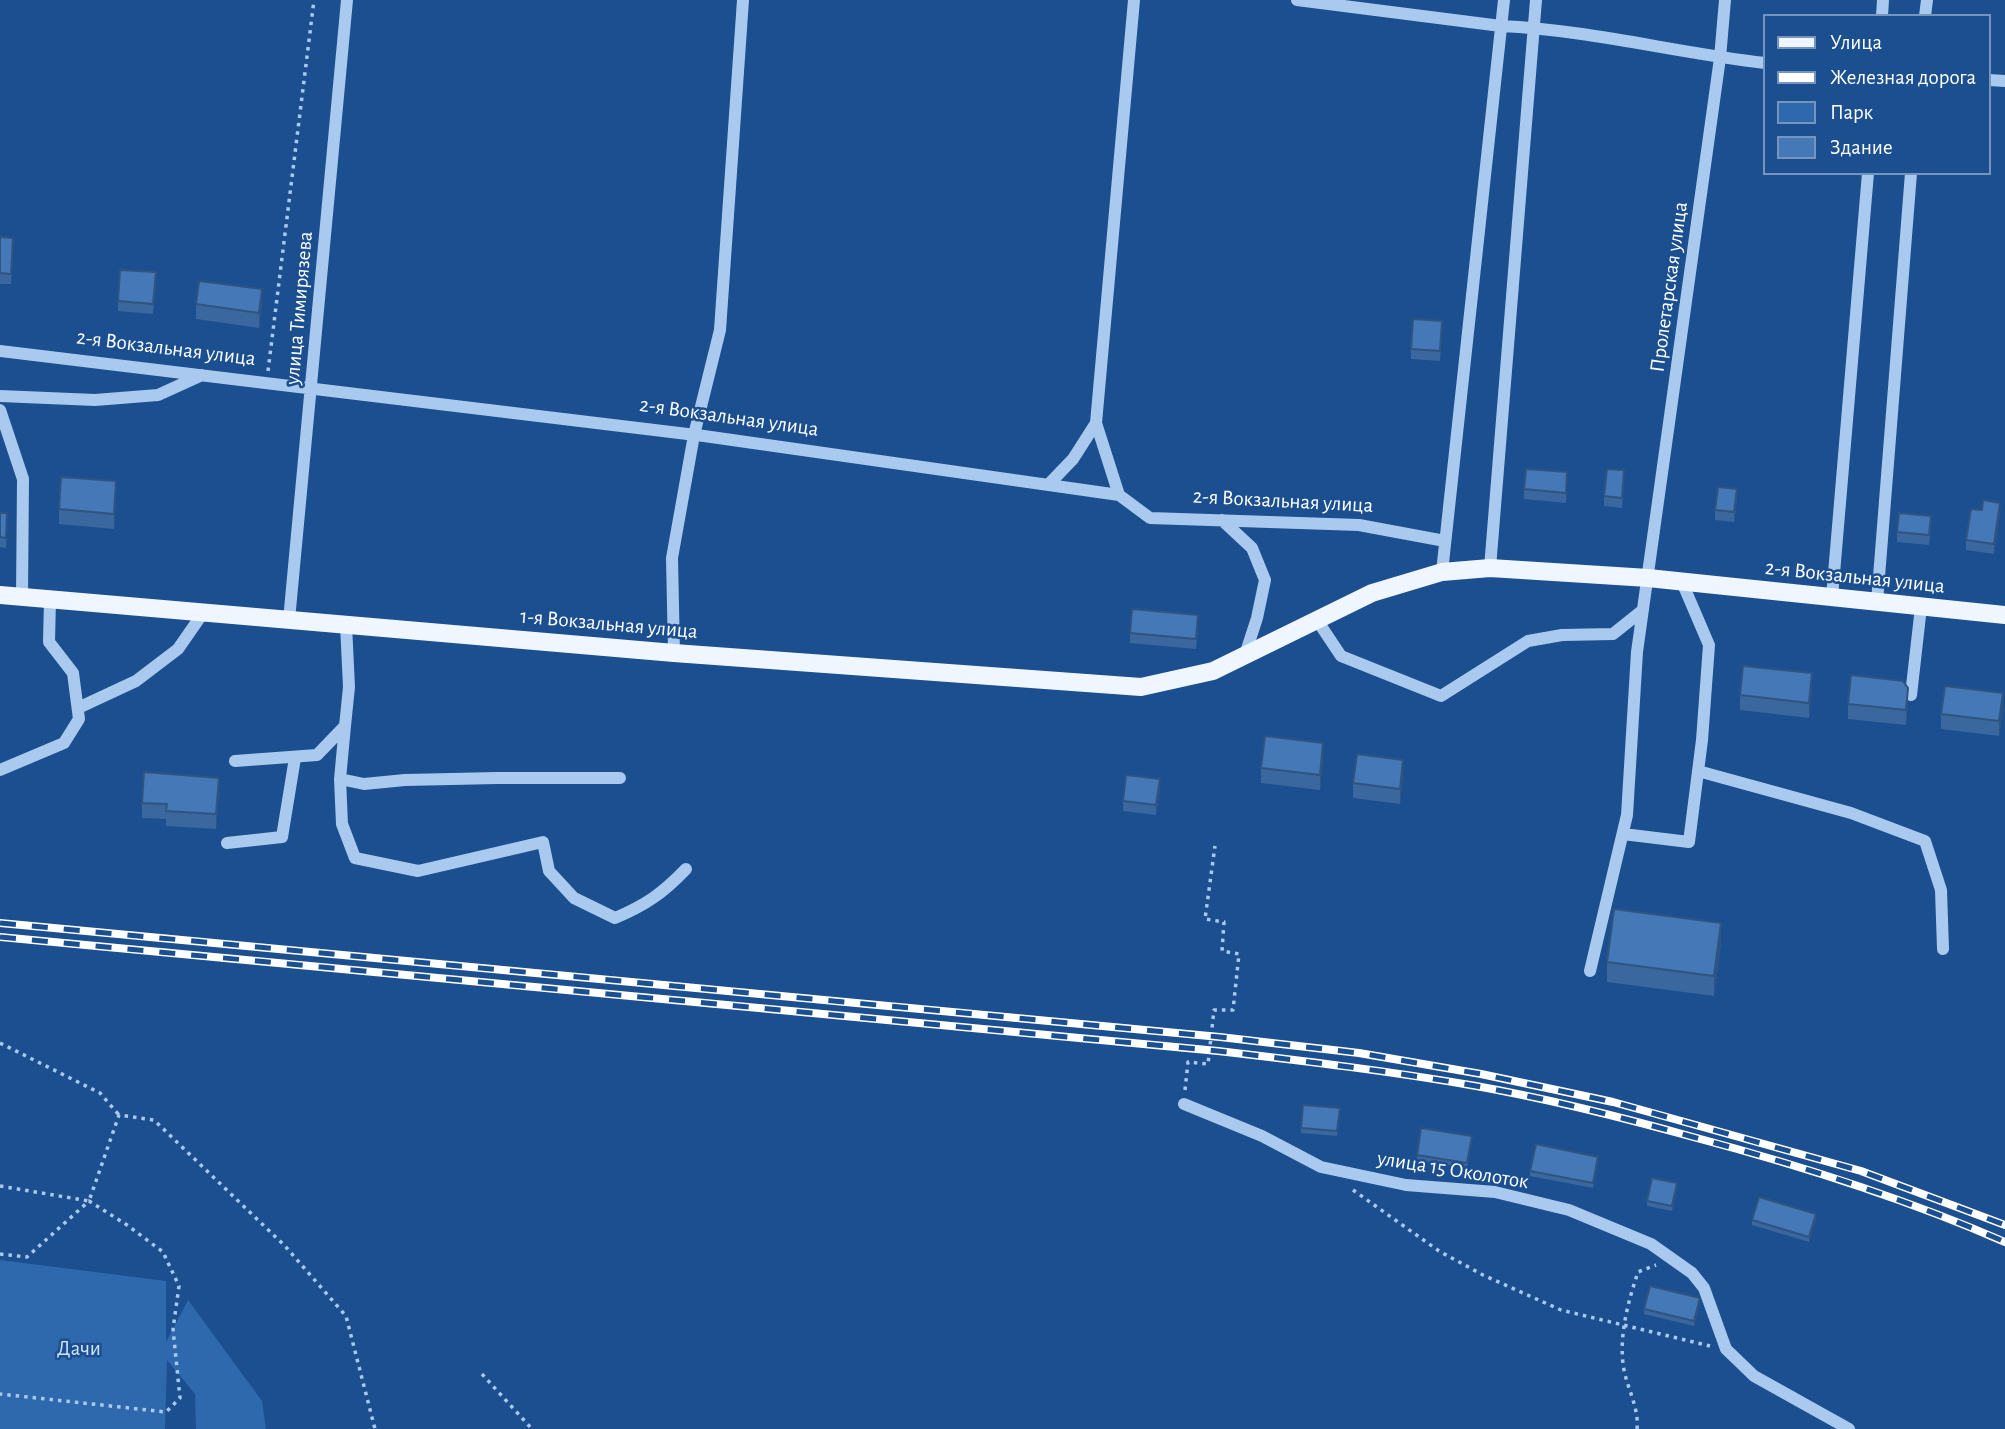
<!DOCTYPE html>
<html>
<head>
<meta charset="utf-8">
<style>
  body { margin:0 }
  #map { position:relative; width:2005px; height:1429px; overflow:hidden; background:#1b4f8f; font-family:"Alegreya Sans",sans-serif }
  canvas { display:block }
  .legend { position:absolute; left:1763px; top:14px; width:228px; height:161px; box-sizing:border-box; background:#1b4f8f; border:2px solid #7695bc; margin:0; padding:9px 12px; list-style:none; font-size:21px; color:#fff }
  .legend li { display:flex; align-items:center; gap:14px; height:35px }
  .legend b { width:35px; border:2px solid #7695bc }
</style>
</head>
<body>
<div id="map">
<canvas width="2005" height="1429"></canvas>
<ul class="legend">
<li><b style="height:9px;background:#f0f6ff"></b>Улица</li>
<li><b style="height:9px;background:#fff"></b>Железная дорога</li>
<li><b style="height:19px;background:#2e69ad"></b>Парк</li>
<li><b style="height:19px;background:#4478b7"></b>Здание</li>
</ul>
</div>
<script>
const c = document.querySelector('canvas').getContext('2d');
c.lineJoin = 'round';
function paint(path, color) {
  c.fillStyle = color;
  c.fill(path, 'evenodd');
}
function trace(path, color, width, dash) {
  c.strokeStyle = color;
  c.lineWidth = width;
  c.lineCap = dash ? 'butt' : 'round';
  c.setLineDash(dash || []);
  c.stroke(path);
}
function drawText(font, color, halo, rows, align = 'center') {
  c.font = font + ' "Alegreya Sans",sans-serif';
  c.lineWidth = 5;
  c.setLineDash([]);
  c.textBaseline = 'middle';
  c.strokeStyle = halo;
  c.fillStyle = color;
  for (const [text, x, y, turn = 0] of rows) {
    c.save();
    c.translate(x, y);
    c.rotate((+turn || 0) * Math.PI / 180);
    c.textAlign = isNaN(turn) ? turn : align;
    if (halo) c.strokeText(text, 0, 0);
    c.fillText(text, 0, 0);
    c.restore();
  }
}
const green = new Path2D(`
  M0,1260l166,21v61l22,-42 74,101 4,28h-70l-1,-35 -28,-34 -2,69h-165z`);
const path = new Path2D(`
  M268,371l46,-371
  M0,1043l100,50 19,22
  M1185,1090l3,-28 20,2 6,-54h19l6,-56 -17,-3 2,-29 -19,-3 10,-73
  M0,1186l89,15 30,-86 35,5 131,126 61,70 29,113
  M1353,1190l86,61 44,24 78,35 149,36
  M0,1254l27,3 62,-56 38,24 36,27 16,34 -6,43 7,69 -14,14 -166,-18
  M482,1374l50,55
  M1637,1429c2,-21 -9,-39 -13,-59 -6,-32 4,-68 14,-98l18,-7`);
const minor = new Path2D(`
  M1297,0l204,26c89,4 176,27 264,37
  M1882,16l1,-16
  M1925,16l2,-16
  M1989,80l16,1
  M0,351l704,85 415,59 31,23 209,7 86,16
  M0,396l95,4 63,-5 44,-20
  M0,410l23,69 -1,118
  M1048,485l25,-26 23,-36
  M1119,495l-23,-72 38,-423
  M1222,520l30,28 13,32 -8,38 -12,37
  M1490,568l46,-568
  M1442,572l62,-572
  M1832,597l36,-424
  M1877,602l34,-429
  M289,620l58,-620
  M1317,620l24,36 100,40 87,-55 34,-6 51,-1 30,-24
  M674,653l-2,-95 22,-123 26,-105 23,-330
  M1911,695l10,-88
  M78,708l58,-27 42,-32 25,-36
  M345,726l-5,53 24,5 41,-4 92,-2h123
  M235,761l82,-6 28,-29 4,-39 -3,-62
  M0,770l64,-27 15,-24 -6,-46 -24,-31 1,-42
  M1698,771l153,42 74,28 16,49 2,59
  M340,779l2,45 13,34 63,13 125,-29 6,29 25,27 41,20c31,-13 48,-25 71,-49
  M1623,834l66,8 13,-102 7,-95 -27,-63
  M227,843l55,-6 13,-79
  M1590,971l37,-156 10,-163 83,-594 5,-58
  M1184,1104l78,32 59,31 85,18 89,7 74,18 82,34 41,29 12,15 22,61 28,27 95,53`);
const major = new Path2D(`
  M0,595l674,58 467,34 72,-16 159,-78 70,-21 48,-4 158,10 357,37`);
const rail = new Path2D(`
  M0,923l1220,114 139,16 122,21 132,28 248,69 144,54
  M0,937l1218,114c86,10 172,20 258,35 73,13 145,31 217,51 106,28 211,61 312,105`);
const wall = new Path2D(`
  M0,237l13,11 -2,36h-11z
  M156,282l-3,32 -35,-3v-10z
  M196,304h66l-3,24 -63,-9z
  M1442,331l-2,30 -29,-2v-10z
  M1624,480l-2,28 -18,-2v-10z
  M1567,482l-1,21 -42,-4v-10z
  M116,496l-2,33 -55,-5v-15z
  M1737,499l-3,23 -19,-2v-10z
  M0,513l7,10 -1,25 -6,-1z
  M2000,513l-6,41 -28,-4v-10z
  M1931,526l-2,19 -32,-3v-10z
  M1198,625l-2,24 -66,-6v-10z
  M1812,688l-3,30 -69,-8v-15z
  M1908,703l-2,22 -58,-6v-15z
  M2003,708l-4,28 -58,-7v-15z
  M1323,758l-3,32 -59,-7v-15z
  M1403,775l-3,29 -47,-6v-15z
  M1160,789l-4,26 -33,-4v-10z
  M219,793l-3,36 -50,-3v-7l-24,-1v-15z
  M1721,943l-7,53 -107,-14v-20z
  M1340,1113l-3,23 -36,-3v-5z
  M1472,1141l-5,27 -50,-8v-5z
  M1598,1162l-5,26 -63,-12v-5z
  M1677,1188l-5,23 -25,-5v-5z
  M1816,1219l-7,23 -57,-17v-5z
  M1700,1303l-6,23 -50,-12v-5z`);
const shadedWall = new Path2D(`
  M262,289v15l-3,24v-15z
  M116,481v15l-2,33v-15z
  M1737,489v10l-3,23v-10z
  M2000,503v10l-6,41v-10z
  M1812,673v15l-3,30v-15z
  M1908,688v15l-2,22v-15z
  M2003,693v15l-4,28v-15z
  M1323,743v15l-3,32v-15z
  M1403,760v15l-3,29v-15z
  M219,778v15l-3,36v-15z
  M1160,779v10l-4,26v-10z
  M1721,923v20l-7,53v-20z
  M1816,1214v5l-7,23v-5z
  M1700,1298v5l-6,23v-5z`);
const building = new Path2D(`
  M0,237l13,1 -2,36 -11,-1z
  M120,270l36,2 -3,32 -35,-3z
  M199,281l63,8 -3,24 -63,-9z
  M1413,319l29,2 -2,30 -29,-2z
  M1526,469l41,3 -1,21 -42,-4z
  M1607,469l17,1 -2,28 -18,-2z
  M61,477l55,4 -2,33 -55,-5z
  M1718,487l19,2 -3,23 -19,-2z
  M1983,500l17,3 -6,41 -28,-4 5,-31 11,1z
  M0,513h7l-1,25 -6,-1z
  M1899,513l32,3 -2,19 -32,-3z
  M1132,609l66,6 -2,24 -66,-6z
  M1743,666l69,7 -3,30 -69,-8z
  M1851,675l52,6 5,7 -2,22 -58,-6z
  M1945,686l58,7 -4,28 -58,-7z
  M1265,736l58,7 -3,32 -59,-7z
  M1357,754l46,6 -3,29 -47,-6z
  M144,772l75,6 -3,36 -50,-3 1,-7 -25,-1z
  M1126,775l34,4 -4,26 -33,-4z
  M1614,909l107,14 -7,53 -107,-14z
  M1303,1105l37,3 -3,23 -36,-3z
  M1421,1128l51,8 -5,27 -50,-8z
  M1536,1144l62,13 -5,26 -63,-12z
  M1652,1178l25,5 -5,23 -25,-5z
  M1759,1197l57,17 -7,23 -57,-17z
  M1650,1286l50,12 -6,23 -50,-12z`);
const streetNames = [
  ["Пролетарская улица",1669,287,-82],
  ["улица Тимирязева",299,308,-85],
  ["2-я Вокзальная улица",166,348,7],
  ["2-я Вокзальная улица",729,417,8],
  ["2-я Вокзальная улица",1283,501,3],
  ["2-я Вокзальная улица",1855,577,6],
  ["1-я Вокзальная улица",609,624,5],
  ["улица 15 Околоток",1453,1170,9]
];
const parkNames = [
  ["Дачи",79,1349]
];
paint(green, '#2e69ad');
trace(path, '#a9c9ee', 3.5, [3.5, 5]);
trace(minor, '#a9c9ee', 12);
trace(major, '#f0f6ff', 18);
trace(rail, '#fff', 8);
trace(rail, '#1b4f8f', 5, [16]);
paint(wall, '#3a679d');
paint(shadedWall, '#305480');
paint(building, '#4478b7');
trace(building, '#305480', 2);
drawText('21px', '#fff', '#1b4f8f', streetNames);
drawText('21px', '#cfe3fa', '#1b4f8f', parkNames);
</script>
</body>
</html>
